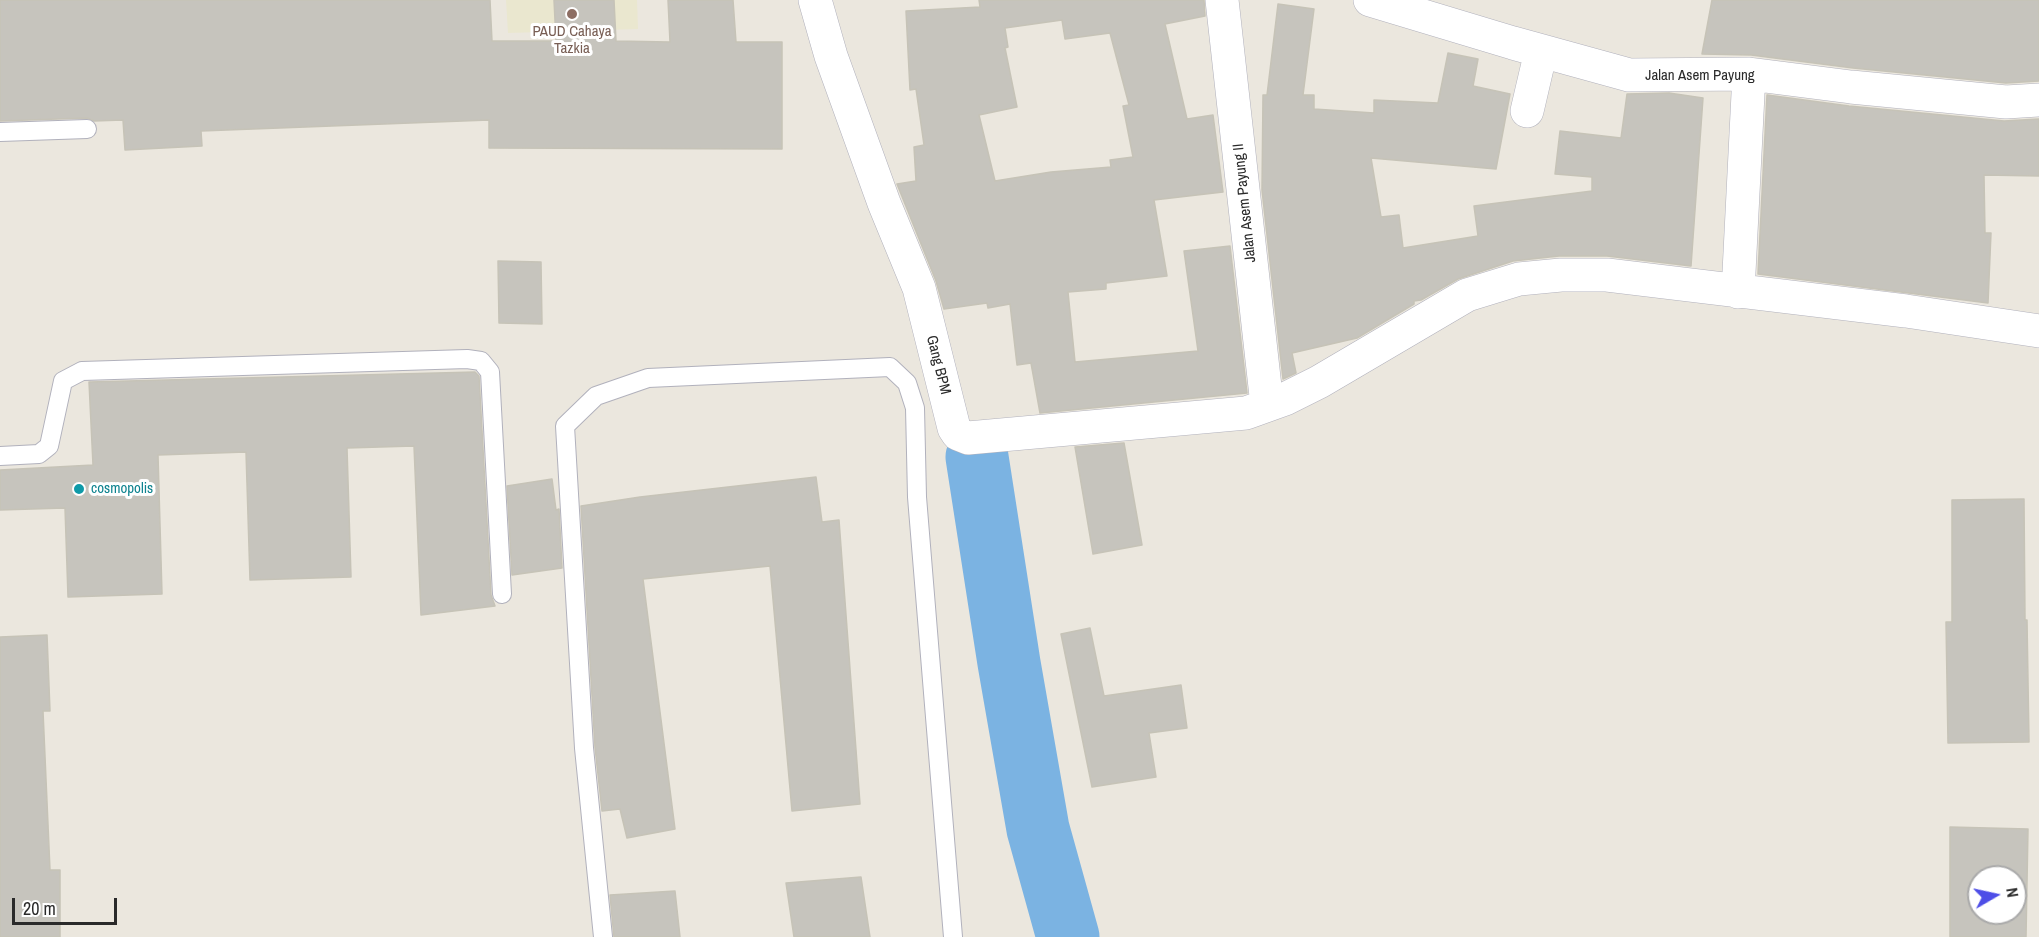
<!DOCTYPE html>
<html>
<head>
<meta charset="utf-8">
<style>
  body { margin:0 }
  #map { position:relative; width:2039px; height:937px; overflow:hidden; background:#ebe7de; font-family:"Archivo Narrow",sans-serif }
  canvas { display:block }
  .north { position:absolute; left:1967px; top:865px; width:60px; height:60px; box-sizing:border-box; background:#fff; border:2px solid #aaa; border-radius:50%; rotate:81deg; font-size:16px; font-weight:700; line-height:24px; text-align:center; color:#2a2a2a }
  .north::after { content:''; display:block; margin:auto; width:21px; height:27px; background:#4e4ee7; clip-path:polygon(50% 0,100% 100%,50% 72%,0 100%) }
  .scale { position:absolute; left:12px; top:898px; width:105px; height:27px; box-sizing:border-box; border:3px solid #2a2a2a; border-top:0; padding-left:8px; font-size:18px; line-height:21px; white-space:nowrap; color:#2a2a2a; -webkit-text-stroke:4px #fff; paint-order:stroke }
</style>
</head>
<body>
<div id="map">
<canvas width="2039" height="937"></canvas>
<div class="north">N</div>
<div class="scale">20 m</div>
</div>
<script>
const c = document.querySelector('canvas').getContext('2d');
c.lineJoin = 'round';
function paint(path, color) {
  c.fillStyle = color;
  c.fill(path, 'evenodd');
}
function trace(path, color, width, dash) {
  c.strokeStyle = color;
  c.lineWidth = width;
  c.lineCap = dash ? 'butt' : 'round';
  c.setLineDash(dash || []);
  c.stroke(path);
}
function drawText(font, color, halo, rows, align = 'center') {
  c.font = font + ' "Archivo Narrow",sans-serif';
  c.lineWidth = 6;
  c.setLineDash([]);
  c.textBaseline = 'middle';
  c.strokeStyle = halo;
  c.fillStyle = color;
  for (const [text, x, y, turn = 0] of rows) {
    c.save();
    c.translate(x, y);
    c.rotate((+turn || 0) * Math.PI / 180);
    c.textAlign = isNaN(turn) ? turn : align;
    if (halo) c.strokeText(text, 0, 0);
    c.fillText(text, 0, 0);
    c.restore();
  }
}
const education = new Path2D(`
  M506,0h131l1,29 -130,4z`);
const river = new Path2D(`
  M977,457l32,206 29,166 30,108`);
const building = new Path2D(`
  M0,0h490l2,41h64l-2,-41h60l2,41 54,1 -2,-42h65l3,42h46v107l-293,-1v-28l-288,11 1,15 -77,4 -2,-30 -29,1 -7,-3 -87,3z
  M979,0h225l1,16 -40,8 22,95 26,-4 10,77 -69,8 13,76 -61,7v6l-38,3 7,70 123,-11 -14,-100 46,-5 17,147 -207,20 -9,-50 -14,2 -7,-61 -22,4 -1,-5 -43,6 -8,-28 -39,-97 19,-3 -2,-34 10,-2 -8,-56 -6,1 -4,-79 74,-4zM1062,20l3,19 45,-6 19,72 -6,1 10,51 -23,3 1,7 -60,5 -56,9 -16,-66 38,-8 -12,-59 3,-1 -3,-19z
  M1712,0h327v81l-33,2 -153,-15 -102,-13 -49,-1z
  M1278,4l36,5 -11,86h11v14l60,4v-13l64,3 10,-50 30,6 -5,27 37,8 -14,75 -125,-11 10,59 18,-2 4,33 75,-12 -4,-30 118,-15v-14l-37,-3 5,-43 61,7 6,-44 42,-1 34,5 -12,168 -84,-10h-48l-46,5 -55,18 -37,21 -7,1v3l-57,34 -65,15 4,20 -13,6 -21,-189 1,-95h4z
  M1767,95l82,11 155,15 35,-2v57l-55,-1 1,58h6l-3,70 -230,-29z
  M498,261l43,1 1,62 -43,-1z
  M475,372l4,4 12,219 4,11 -74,9 -7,-169 -67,2 4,129 -101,3 -4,-128 -88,3 4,139 -94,3 -3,-89 -65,2v-40l93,-5 -4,-83z
  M1124,443l18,102 -49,9 -18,-107z
  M816,477l6,45 17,-2 21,284 -68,7 -22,-245 -127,13 32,250 -48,9 -7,-29 -18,2 -7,-64 -14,-241 59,-9z
  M552,479l4,31 3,-1 3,59 -50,7 -5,-89z
  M2024,499l1,121h2l2,122 -81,1 -2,-121h6v-122z
  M1090,628l14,68 77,-11 6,43 -38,5 7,44 -64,10 -31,-153z
  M47,635l3,76h-7l7,159h10v67h-60v-300z
  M1950,827l78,2 -2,108h-76zM1979,877h36v36h-36z
  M861,877l9,60h-76l-8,-54z
  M675,891l5,46h-66l-4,-42z`);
const service = new Path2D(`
  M0,132l87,-3
  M0,456l39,-2 10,-8 14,-65 19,-10 385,-12 14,2 9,11 12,222
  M603,937l-19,-189 -19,-322 31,-30 52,-18 242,-11 17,16 8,25 2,89 36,440`);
const minor = new Path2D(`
  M815,0l16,56 53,147 35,85 35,140 4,6 10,4 278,-25 39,-14 34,-17 148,-87 52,-16 42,-4h46l299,36 133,20
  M1222,0l45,405
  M1370,0l143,43 116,32 120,-1 102,13 155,15 33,-2
  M1527,111l14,-60
  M1738,292l11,-218`);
const markers = [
  [572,14,6,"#8d6e63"],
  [79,489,6,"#0f9aa8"]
];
const educationNames = [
  ["PAUD Cahaya",572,32],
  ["Tazkia",572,49]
];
const streetNames = [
  ["Jalan Asem Payung",1700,76],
  ["Jalan Asem Payung II",1245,203,-96],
  ["Gang BPM",938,365,76]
];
const cultureNames = [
  ["cosmopolis",91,489]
];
paint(education, '#eae7cf');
trace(river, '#7bb3e2', 63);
paint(building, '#c6c4bd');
trace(building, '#c6c3b7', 1.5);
trace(service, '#b1b1bc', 20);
trace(minor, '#b1b1bc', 34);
trace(service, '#fff', 18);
trace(minor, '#fff', 33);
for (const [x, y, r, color] of markers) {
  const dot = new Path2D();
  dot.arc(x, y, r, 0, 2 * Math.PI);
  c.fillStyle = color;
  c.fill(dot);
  trace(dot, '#fff', 2);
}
drawText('15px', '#785e54', '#fff', educationNames);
drawText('15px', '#2a2a2a', '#fff', streetNames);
drawText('15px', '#0d838f', '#fff', cultureNames, 'left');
</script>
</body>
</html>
